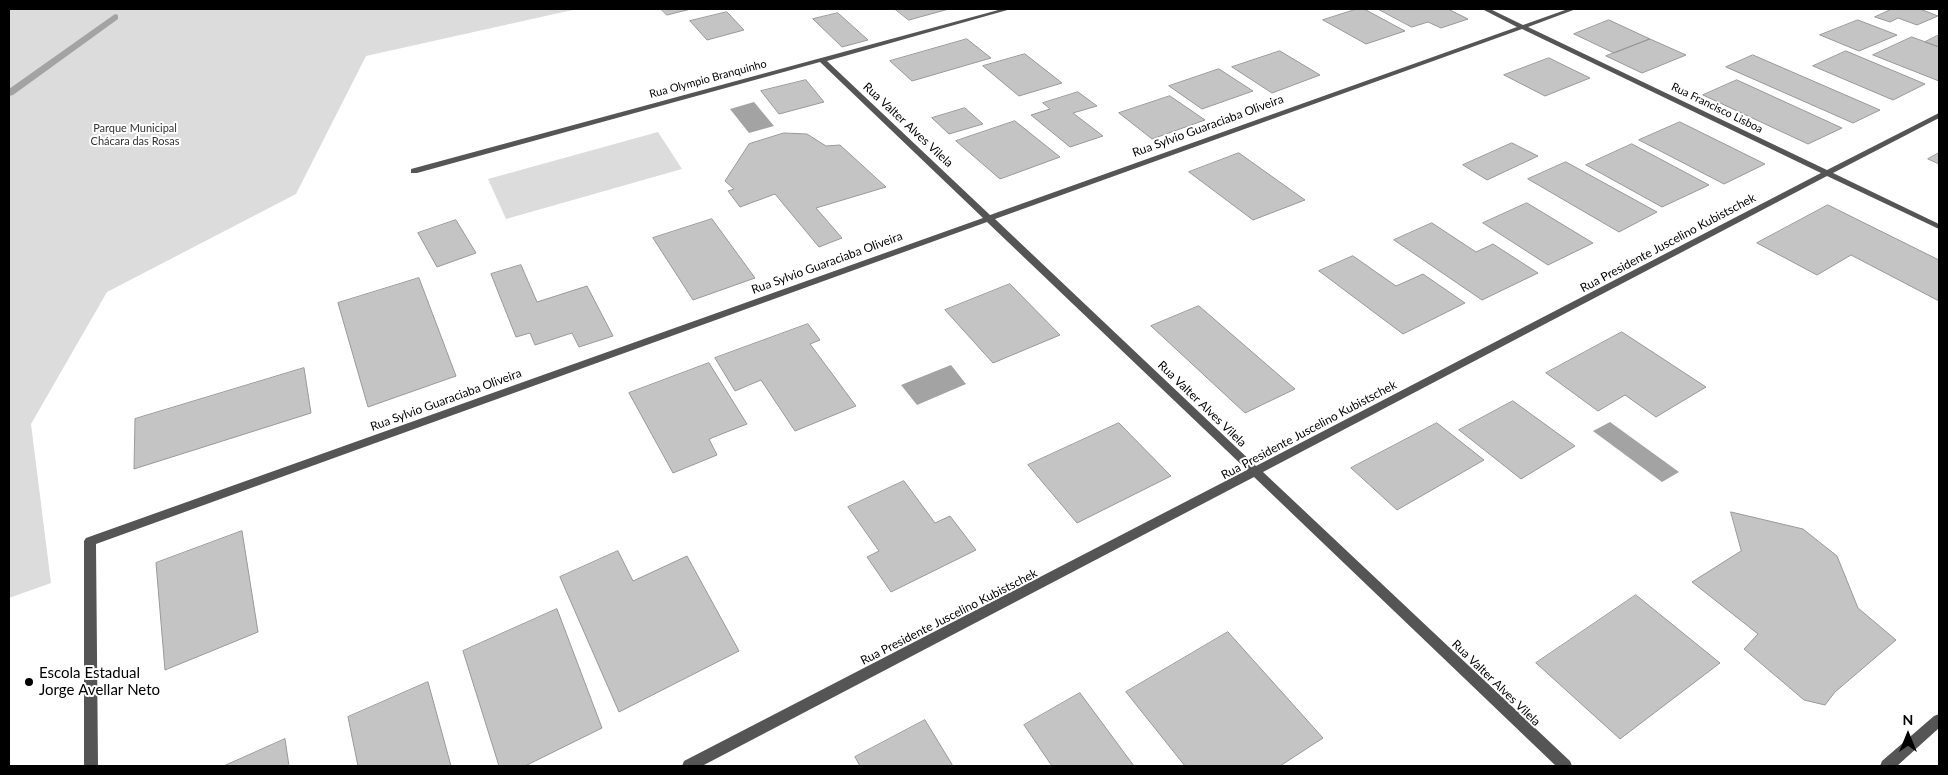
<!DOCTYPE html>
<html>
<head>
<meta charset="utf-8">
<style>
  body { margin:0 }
  #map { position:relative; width:1948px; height:775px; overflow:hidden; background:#fff; font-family:Lato,sans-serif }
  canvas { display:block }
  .frame { position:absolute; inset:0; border:10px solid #000; pointer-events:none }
  .north { position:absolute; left:1883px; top:710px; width:50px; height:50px; -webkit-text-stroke:4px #fff; paint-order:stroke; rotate:0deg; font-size:14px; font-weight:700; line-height:20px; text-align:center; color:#000 }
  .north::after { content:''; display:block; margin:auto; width:18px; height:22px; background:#000; clip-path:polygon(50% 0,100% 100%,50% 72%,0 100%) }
</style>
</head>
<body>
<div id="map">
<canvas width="1948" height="775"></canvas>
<div class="frame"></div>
<div class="north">N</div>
</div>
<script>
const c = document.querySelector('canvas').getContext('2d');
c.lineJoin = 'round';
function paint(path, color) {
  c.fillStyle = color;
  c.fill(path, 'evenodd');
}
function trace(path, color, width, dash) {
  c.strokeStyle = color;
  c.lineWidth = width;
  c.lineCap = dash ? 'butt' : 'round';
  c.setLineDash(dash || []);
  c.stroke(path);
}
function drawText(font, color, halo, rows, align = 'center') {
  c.font = font + ' Lato,sans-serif';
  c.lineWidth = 4;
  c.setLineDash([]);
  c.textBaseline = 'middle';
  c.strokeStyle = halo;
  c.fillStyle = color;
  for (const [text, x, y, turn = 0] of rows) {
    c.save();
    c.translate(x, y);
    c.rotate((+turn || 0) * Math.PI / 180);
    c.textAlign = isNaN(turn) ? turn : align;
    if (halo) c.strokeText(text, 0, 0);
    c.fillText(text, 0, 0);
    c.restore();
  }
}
const green = new Path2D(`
  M9,9h568l-211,47 -70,138 -189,98 -76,132 20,159 -42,15z
  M658,132l24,37 -176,50 -18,-40z`);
const water = new Path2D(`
  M754,102l20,24 -25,7 -19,-24z
  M951,365l15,19 -49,21 -16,-20z
  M1610,422l69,50 -17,10 -69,-51z`);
const stream = new Path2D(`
  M115,14l3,1v4l-105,76 -4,1v-7z`);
const building = new Path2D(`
  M661,9h30l-24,6z
  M895,9h54l-40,11z
  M1357,9h7l41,22 -39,13 -43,-24z
  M1378,9h70l20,10 -27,9 -13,-6 -16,5z
  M1892,9h28l18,7 -21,9 -19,-7 -8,4 -15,-5z
  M727,12l17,18 -37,10 -17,-19z
  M838,13l30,27 -26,7 -29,-28z
  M1609,20l41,19 -36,14 -40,-19z
  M1858,20l39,15 -38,16 -39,-16z
  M1939,35v12l-14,-5z
  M1912,37l27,10v34l-66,-26z
  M967,39l24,19 -79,23 -22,-20z
  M1650,39l36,16 -44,18 -36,-17z
  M1280,51l40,24 -48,18 -40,-26z
  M1846,51l79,33 -32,16 -80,-34z
  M1025,54l37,29 -43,13 -36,-30z
  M1753,55l127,55 -27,13 -127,-56z
  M1549,58l41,20 -45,18 -41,-21z
  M1219,69l34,22 -51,18 -33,-23z
  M806,80l18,22 -45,12 -18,-23z
  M1737,80l105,48 -34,16 -105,-49z
  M1078,92l19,14 -24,7 30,23 -33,11 -39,-32 19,-6 -7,-6z
  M1170,96l35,24 -53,19 -33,-26z
  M965,108l18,16 -34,10 -17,-16z
  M1015,121l45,36 -60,22 -44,-38z
  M1680,122l85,42 -41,20 -85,-44z
  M784,133l23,1 19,12 14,-1 46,42 -70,21 26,30 -23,9 -44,-53 -35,13 -12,-16 6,-2 -9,-8 24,-37z
  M1512,143l26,13 -51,24 -24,-15z
  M1632,144l77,41 -47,22 -76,-42z
  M1239,153l66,47 -52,20 -64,-48z
  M1939,153v11l-11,-5z
  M1566,162l91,50 -38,20 -91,-53z
  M1527,203l66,40 -45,22 -65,-42z
  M1828,205l111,55v41l-88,-46 -34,20 -60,-32z
  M712,219l43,59 -62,22 -40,-62z
  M456,220l20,33 -39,14 -19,-34z
  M1432,223l44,29 17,-8 45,29 -56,27 -88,-60z
  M1353,256l43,30 27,-12 42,29 -62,31 -84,-63z
  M521,265l16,37 50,-16 26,50 -34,11 -7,-14 -37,12 -5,-12 -14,4 -25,-63z
  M419,278l37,98 -88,31 -30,-104z
  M1010,284l50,51 -67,28 -48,-53z
  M1199,306l96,83 -50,24 -94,-87z
  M808,324l12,16 -10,4 46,62 -61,25 -34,-51 -26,11 -20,-33z
  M1622,332l84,55 -50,30 -31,-22 -27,16 -52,-38z
  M709,363l38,61 -38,15 8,16 -44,18 -44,-80z
  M304,368l7,45 -177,56 1,-50z
  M1513,401l62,45 -54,33 -62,-49z
  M1119,423l52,53 -94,47 -49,-58z
  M1437,423l47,37 -87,50 -46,-42z
  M904,481l31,42 15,-7 26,34 -85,42 -24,-35 12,-6 -31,-44z
  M1731,512l72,17 34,27 21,52 38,32 -61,52 -10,13 -21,-5 -60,-51 14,-15 -66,-52 49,-31z
  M242,531l16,101 -93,38 -9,-107z
  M618,551l15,30 54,-25 52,95 -120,61 -59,-135z
  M1636,595l84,68 -100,76 -84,-76z
  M557,609l45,119 -77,38h-26l-36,-115z
  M1228,632l95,106 -43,28h-95l-59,-74z
  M428,682l23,84h-93l-10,-49z
  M1080,693l54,73h-82l-28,-41z
  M925,720l28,46h-93l-5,-9z
  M285,739l4,27h-65z`);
const minor = new Path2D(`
  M1002,9h9l-184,52 163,154 527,-188 -35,-18h8l33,16 45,-16h8l-48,18 299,143 112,-57v5l-106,55 106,51v5l-112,-53 -564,296 307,289 2,5h-16l-302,-289 -552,289h-20l2,-5 563,-291 -260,-248 -891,322 2,222h-14v-225l2,-3 897,-320 -163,-156 -403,111h-6v-4zM1522,29l299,144 -565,293 -261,-247z
  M1939,714v14l-42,38h-17l2,-5 52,-45z`);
const markers = [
  [29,682,5,"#000"]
];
const farStreetnames = [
  ["Rua Olympio Branquinho",708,79,-15],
  ["Rua Francisco Lisboa",1717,108,26]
];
const farParknames = [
  ["Parque Municipal",135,128],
  ["Chácara das Rosas",135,141]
];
const streetNames = [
  ["Rua Valter Alves Vilela",908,125,43],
  ["Rua Sylvio Guaraciaba Oliveira",1208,126,-20],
  ["Rua Presidente Juscelino Kubistschek",1668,243,-28],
  ["Rua Sylvio Guaraciaba Oliveira",827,263,-20],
  ["Rua Sylvio Guaraciaba Oliveira",446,400,-20],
  ["Rua Valter Alves Vilela",1202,404,44],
  ["Rua Presidente Juscelino Kubistschek",1309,430,-28],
  ["Rua Presidente Juscelino Kubistschek",949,617,-27],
  ["Rua Valter Alves Vilela",1496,683,44]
];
const nearPoinames = [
  ["Escola Estadual",39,673],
  ["Jorge Avellar Neto",39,690]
];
paint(green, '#dcdcdc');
paint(water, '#a3a3a3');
paint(stream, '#a3a3a3');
paint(building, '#c4c4c4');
trace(building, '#999', 1);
paint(minor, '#555');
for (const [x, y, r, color] of markers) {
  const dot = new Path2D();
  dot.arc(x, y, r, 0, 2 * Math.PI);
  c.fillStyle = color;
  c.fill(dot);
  trace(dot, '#fff', 2);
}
drawText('11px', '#000', '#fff', farStreetnames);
drawText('11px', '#333', '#fff', farParknames);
drawText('12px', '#000', '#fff', streetNames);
drawText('15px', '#000', '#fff', nearPoinames, 'left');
</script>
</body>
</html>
